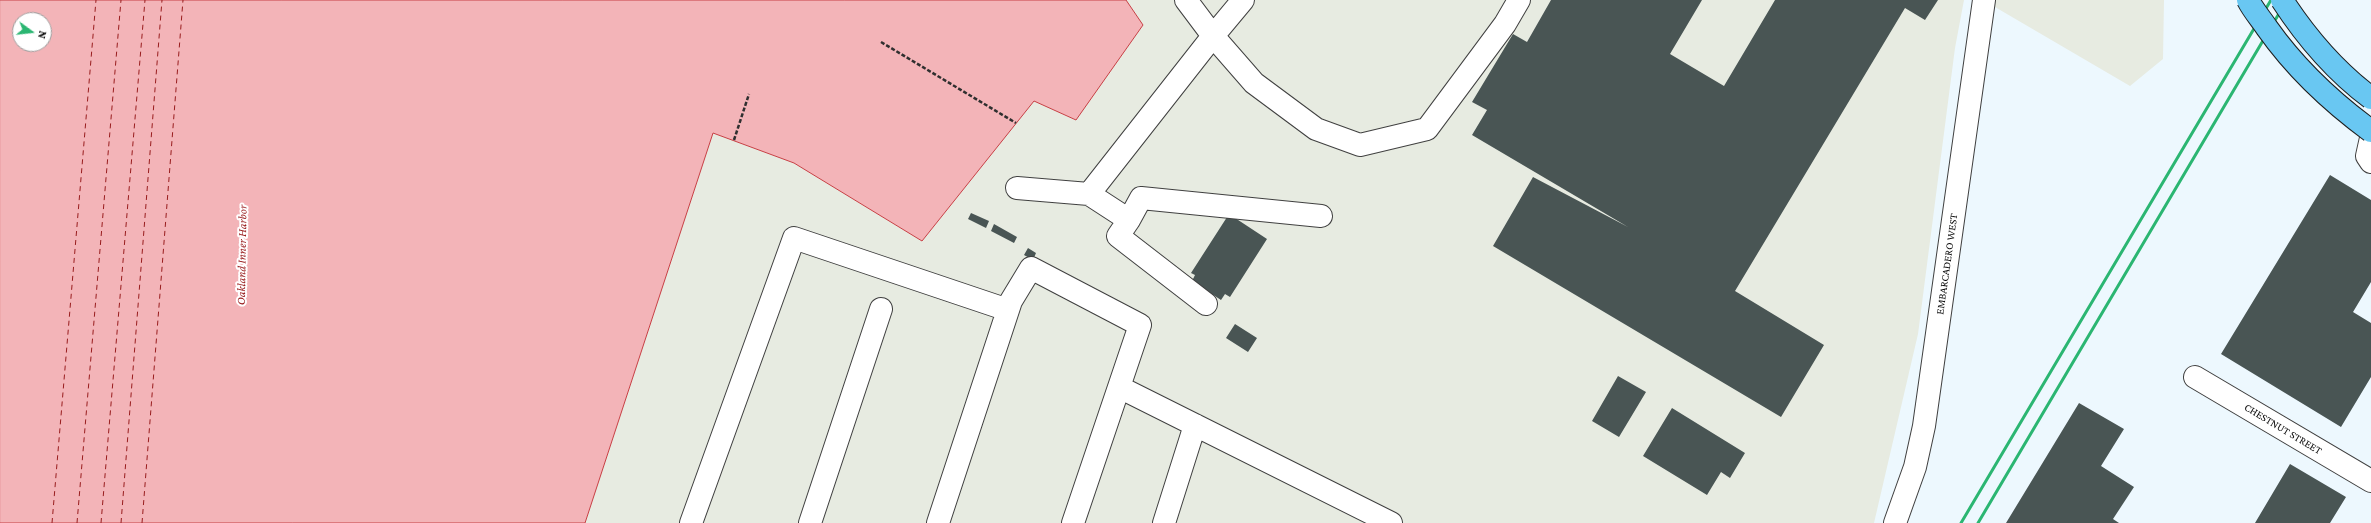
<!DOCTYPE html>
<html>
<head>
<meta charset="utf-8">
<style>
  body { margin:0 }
  #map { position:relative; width:2371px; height:523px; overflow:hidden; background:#edf8fe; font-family:"Crimson Pro",serif }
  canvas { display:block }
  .north { position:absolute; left:12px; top:12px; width:40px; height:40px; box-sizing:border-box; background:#fff; border:1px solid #9e9e9e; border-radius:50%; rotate:105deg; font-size:11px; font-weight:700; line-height:16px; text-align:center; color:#0d0d0d }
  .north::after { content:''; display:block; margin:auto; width:14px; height:18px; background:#2bb672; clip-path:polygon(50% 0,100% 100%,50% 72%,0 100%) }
</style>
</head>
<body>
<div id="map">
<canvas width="2371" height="523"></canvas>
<div class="north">N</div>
</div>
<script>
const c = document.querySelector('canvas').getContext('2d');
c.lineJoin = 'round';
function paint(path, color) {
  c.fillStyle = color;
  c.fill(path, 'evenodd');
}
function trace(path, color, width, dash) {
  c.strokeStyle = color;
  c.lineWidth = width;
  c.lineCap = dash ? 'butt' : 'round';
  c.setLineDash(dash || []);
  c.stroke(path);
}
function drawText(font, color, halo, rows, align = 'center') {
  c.font = font + ' "Crimson Pro",serif';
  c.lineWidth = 4;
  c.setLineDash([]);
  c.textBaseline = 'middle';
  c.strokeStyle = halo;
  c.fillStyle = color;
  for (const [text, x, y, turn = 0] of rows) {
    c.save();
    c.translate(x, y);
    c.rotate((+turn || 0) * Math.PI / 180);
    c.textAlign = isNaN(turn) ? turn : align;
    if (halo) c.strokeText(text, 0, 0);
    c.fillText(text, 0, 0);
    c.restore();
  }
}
const industrial = new Path2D(`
  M1126,0h838l-9,48 -37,286 -44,189h-1289l128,-390 81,30 128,78 112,-141 41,20 68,-95z
  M1983,0h181l-1,59 -33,27z`);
const water = new Path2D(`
  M0,0h1126l17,25 -67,95 -42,-19 -112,140 -128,-78 -81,-30 -128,390h-585zM20,20h24v24h-24z`);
const ferry = new Path2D(`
  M52,523l44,-523
  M77,523l44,-523
  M101,523l44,-523
  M121,523l41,-523
  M142,523l41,-523`);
const building = new Path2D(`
  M1551,0h151l-32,54 54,32 51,-86h163l-13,20 -20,-12 -170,283 89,54 -43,72 -288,-171 40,-69 95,50 -156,-92 15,-25 -15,-8 41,-68 14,8z
  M2330,175l41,25v82l-18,30 18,11v54l-30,50 -120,-73z
  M971,213l18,8 -3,7 -18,-9z
  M1229,214l38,25 -37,58 -5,-3 -4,6 -29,-19 3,-6 -4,-2z
  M994,224l23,13 -3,6 -23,-12z
  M1028,248l8,5 -3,7 -9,-5z
  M1235,324l22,14 -9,14 -22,-14z
  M1618,376l28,16 -27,45 -27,-16z
  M2079,403l45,26 -23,37 33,21 -21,32 6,4h-113z
  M1672,408l73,45 -15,25 -9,-6 -14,23 -64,-39z
  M2290,464l56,33 -16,26h-75z`);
const path = new Path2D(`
  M881,42l135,81
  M734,140l15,-46`);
const minor = new Path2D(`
  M1243,0l-30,36 41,47 62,46 44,16 67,-16 78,-105 14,-24
  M2371,138l-4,18 4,6
  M1017,188l72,6 124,-158 -27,-36
  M1089,194l40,26 12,-22 180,18
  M1129,220l-11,16 88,68
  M2195,377l176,104
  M1119,387l272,136
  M691,523l103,-285 214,72
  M810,523l71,-214
  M938,523l73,-222 20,-33 109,57 -67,198
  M1164,523l31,-98
  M1895,523l20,-56 9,-41 60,-426`);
const rail = new Path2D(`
  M1961,523l310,-523
  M1978,523l309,-523`);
const majorBridge = new Path2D(`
  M2248,0c5,10 13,19 19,28 29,41 63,73 104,103
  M2282,0c24,37 53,71 89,98`);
const streetNames = [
  ["EMBARCADERO WEST",1947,264,-82],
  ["CHESTNUT STREET",2283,429,31]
];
const waterNames = [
  ["Oakland Inner Harbor",242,255,-89]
];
paint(industrial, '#e7ebe1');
paint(water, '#f3b4b8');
trace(water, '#c73f44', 1);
trace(ferry, '#981c1d', 1, [5, 4]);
paint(building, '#495554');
trace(minor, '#404040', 24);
trace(path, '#2f2f2f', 2.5, [4, 2]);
trace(minor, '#fff', 22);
trace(rail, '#2bb672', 3);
trace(majorBridge, '#1e1e1e', 24, []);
trace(majorBridge, '#69c7f2', 22);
drawText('11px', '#0d0d0d', '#fff', streetNames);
drawText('italic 12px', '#981c1d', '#fff', waterNames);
</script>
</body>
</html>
